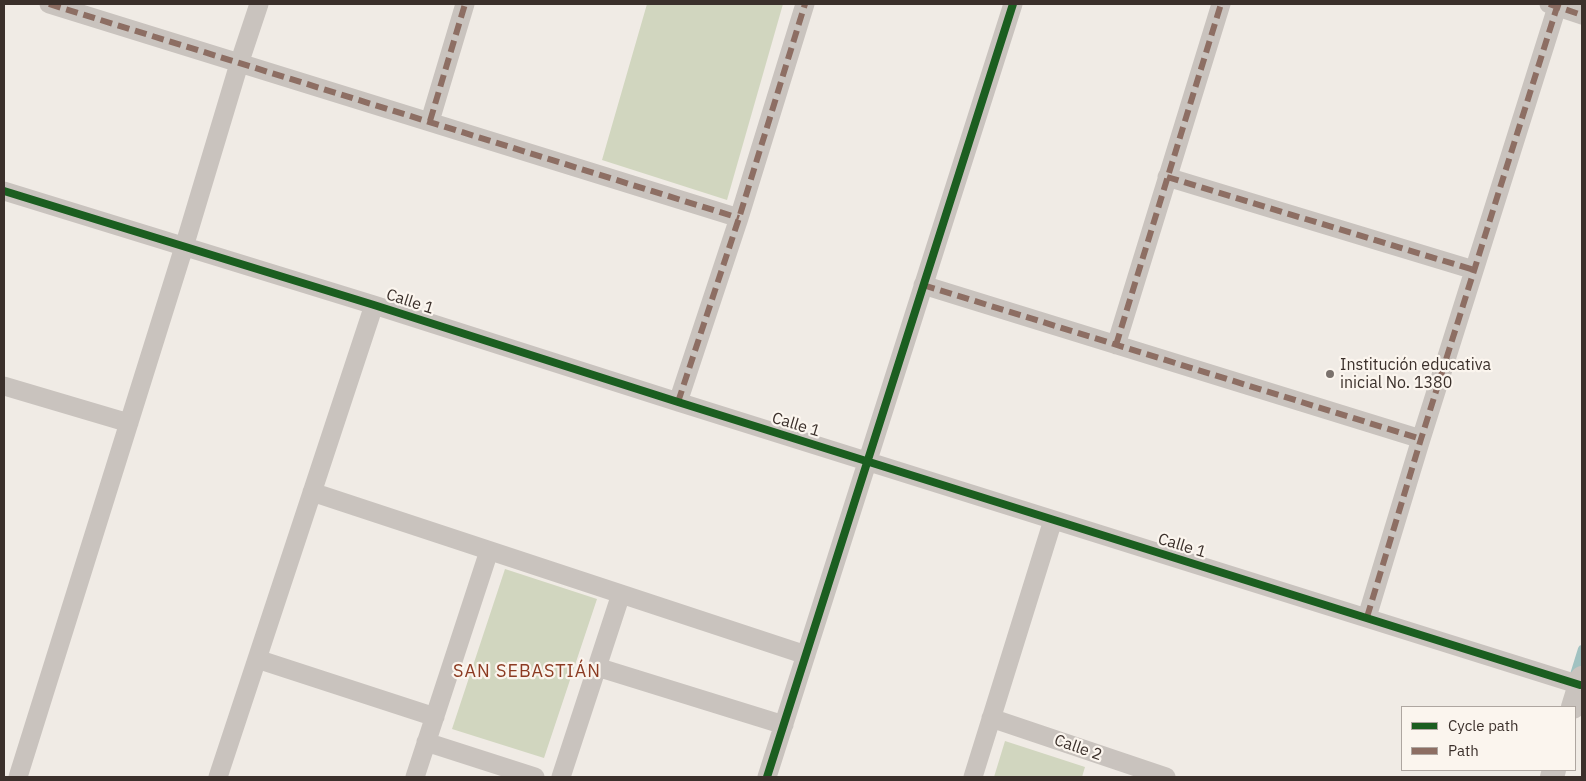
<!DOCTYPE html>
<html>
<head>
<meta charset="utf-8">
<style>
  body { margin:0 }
  #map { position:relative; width:1586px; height:781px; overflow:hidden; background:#f0ebe5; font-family:"IBM Plex Sans",sans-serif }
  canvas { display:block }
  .frame { position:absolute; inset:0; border:5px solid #3b302b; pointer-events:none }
  .legend { position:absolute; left:1401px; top:706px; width:175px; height:65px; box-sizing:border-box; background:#fbf5ee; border:1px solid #aea6a0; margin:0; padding:6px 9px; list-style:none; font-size:15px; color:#3b302b }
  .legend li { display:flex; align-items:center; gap:10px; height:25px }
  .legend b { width:25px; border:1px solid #aea6a0 }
</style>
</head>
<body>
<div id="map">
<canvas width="1586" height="781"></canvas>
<div class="frame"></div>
<ul class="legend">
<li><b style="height:6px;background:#1b5e20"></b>Cycle path</li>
<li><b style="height:6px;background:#8d6e63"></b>Path</li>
</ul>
</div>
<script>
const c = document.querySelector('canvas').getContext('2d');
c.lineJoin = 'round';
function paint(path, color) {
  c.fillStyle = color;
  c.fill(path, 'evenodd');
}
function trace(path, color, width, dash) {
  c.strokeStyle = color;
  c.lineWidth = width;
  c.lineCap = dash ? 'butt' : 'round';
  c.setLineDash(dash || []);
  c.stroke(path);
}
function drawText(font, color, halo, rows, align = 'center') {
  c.font = font + ' "IBM Plex Sans",sans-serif';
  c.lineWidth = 4.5;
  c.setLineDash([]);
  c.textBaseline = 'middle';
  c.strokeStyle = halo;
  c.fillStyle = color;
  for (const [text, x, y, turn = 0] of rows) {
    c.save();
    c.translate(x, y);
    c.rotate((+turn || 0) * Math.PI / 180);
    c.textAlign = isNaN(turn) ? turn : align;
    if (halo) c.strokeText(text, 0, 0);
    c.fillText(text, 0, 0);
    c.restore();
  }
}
const green = new Path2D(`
  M647,4h136l-56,196 -125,-40z
  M505,569l92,30 -53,159 -92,-29z
  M1005,741l80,26 -3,10h-88z`);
const stream = new Path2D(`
  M1573,678l9,-29`);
const minor = new Path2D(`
  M49,4l690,214
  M1549,4l33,11
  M430,121l35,-117
  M1167,177l307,93
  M4,191l370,114 304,97 902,283
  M923,285l498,154
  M1116,345l105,-341
  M4,386l125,37
  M678,402l61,-184 66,-214
  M312,492l494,163
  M1367,617l54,-178 136,-432
  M257,659l178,58
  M597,667l187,58
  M991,718l175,59
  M426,742l109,35
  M18,777l166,-530 55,-183 20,-60
  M218,777l156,-472
  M415,777l74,-226
  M561,777l60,-183
  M767,777l246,-773
  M973,777l80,-257`);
const tertiary = new Path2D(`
  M1573,707l9,-29
  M1552,777l2,-7`);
const quiet = new Path2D(`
  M49,4l690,214
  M1549,4l33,11
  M430,121l35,-117
  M1167,177l307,93
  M923,285l498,154
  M1116,345l105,-341
  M678,402l61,-184 66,-214
  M1367,617l54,-178 136,-432`);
const cycleway = new Path2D(`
  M4,191l370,114 304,97 902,283
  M767,777l246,-773`);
const markers = [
  [1330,374,5,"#7a716c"]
];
const streetNames = [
  ["Calle 1",410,302,18],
  ["Calle 1",796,425,17],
  ["Calle 1",1182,546,17],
  ["Calle 2",1078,748,19]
];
const poiNames = [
  ["Institución educativa",1340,365],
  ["inicial No. 1380",1340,383]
];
const neighbourhoodNames = [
  ["SAN SEBASTIÁN",527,672]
];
paint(green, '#d1d6bf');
trace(stream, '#a1c2c1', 8);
trace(minor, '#c9c3be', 19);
trace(tertiary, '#c9c3be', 24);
trace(quiet, '#8d6e63', 6, [12, 6]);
trace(cycleway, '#1b5e20', 8);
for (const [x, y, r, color] of markers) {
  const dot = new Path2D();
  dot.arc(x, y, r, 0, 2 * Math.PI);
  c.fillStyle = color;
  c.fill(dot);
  trace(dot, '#fbf5ee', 2);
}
drawText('16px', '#3b302b', '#fbf5ee', streetNames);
drawText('16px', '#3b302b', '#fbf5ee', poiNames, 'left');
c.letterSpacing = '1px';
drawText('18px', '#8c3b22', '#fbf5ee', neighbourhoodNames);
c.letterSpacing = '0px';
</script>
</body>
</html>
